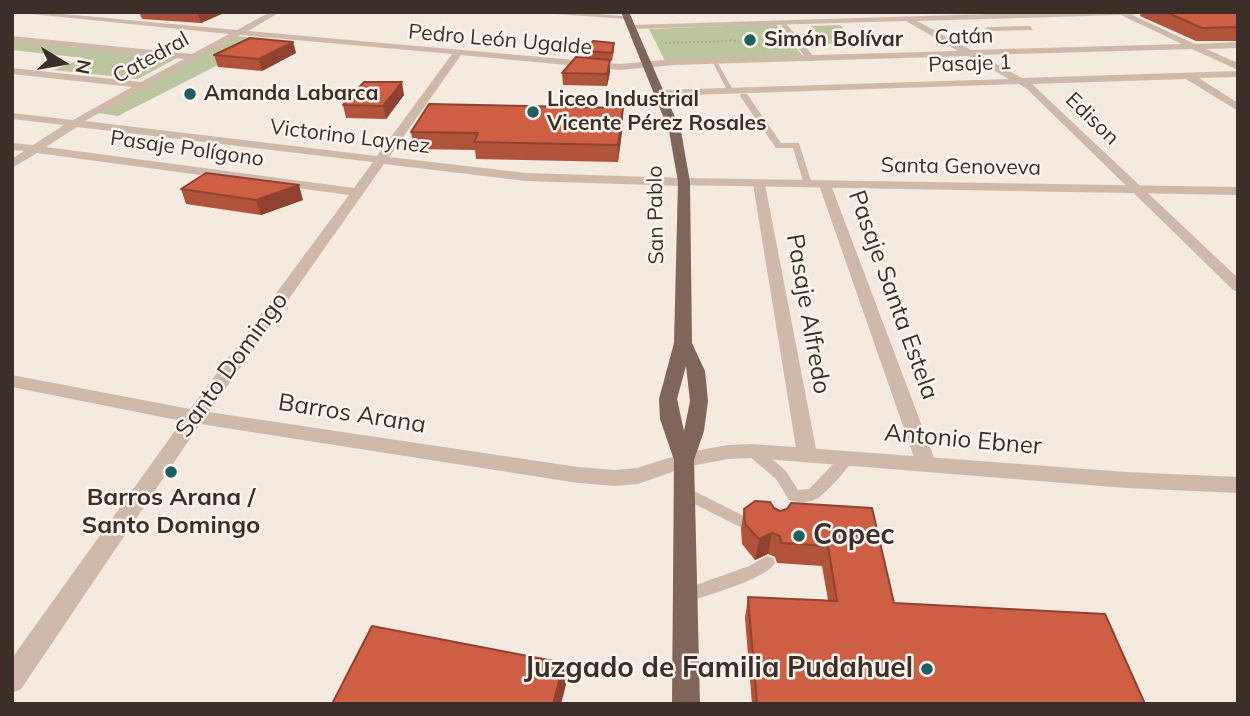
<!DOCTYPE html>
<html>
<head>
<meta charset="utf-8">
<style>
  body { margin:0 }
  #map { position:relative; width:1250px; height:716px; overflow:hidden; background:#f5eae0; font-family:Mulish,sans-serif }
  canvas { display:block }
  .frame { position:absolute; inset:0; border:14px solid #3c2f2a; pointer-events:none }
  .north { position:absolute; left:28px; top:28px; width:70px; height:70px; -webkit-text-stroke:5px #fcf4ed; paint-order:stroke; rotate:101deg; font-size:19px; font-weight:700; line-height:28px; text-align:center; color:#3c2f2a }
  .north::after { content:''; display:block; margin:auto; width:24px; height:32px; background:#3c2f2a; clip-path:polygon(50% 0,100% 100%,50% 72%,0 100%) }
</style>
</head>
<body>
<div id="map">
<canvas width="1250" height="716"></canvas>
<div class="frame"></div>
<div class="north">N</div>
</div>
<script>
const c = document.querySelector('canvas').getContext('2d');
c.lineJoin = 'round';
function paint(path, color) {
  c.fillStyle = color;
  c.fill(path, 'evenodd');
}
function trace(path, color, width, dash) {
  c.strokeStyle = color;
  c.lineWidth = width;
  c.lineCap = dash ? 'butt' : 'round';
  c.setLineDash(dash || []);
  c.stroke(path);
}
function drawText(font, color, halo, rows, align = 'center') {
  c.font = font + ' Mulish,sans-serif';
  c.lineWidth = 5;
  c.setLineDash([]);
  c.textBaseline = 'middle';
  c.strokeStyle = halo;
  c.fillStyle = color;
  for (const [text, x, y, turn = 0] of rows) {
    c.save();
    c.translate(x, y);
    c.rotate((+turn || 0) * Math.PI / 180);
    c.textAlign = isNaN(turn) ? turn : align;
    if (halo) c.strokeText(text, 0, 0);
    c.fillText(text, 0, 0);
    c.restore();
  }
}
const green = new Path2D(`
  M776,24l27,32 -138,5 -16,-32z
  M840,25l18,18 -31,1 -16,-18z
  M235,36l34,3 -151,77 -19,-3z
  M12,41l165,17 -39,21 -84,-9 30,-12 -72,-8z`);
const path = new Path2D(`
  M730,40l22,4
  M665,43l65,-2`);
const service = new Path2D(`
  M712,61l5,1 16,28 -1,1 -5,-1z
  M741,94h6l34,49h18l13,41 -1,2 -7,-2 -11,-36h-17l-36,-52z
  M753,446l5,1 28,24 12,19 11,-1 34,-35h10l2,4c-7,10 -28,35 -39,41 -8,4 -19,4 -27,1l-13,-21 -28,-24 -2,-4 2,-4z
  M684,486l62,31 3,4 -3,4 -5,2 -5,-2 -57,-29 -2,-4 2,-4z
  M767,556l6,2 2,5c-8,16 -71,33 -90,40l-6,-2 -2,-5 2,-5 70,-25z`);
const pedestrian = new Path2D(`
  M778,21h6l30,36v4h-6z`);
const minor = new Path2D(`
  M12,12h30l195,18 33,-18h10l-32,19 372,33 54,-5 284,-8 -52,-30 -277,8 3,-4 419,-13h92l-11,3 63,29 43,-2v6l-32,1 32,14v7l-46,-21 -212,6 42,23 216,-7v6l-39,1 39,25v8l-52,-32 -154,5 206,194v14l-5,-2 -206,-201 -8,-5 -358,12 -5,-3 5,-3 348,-11 -41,-23 -294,9 -54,5 -159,-15 -72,102 137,16 158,5 6,4 -6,4 -158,-5 -142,-17 -182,258h-14l-3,-5 3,-5 161,-217 -312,-42 -25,15v-9l12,-8 -12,-1v-7l21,2 31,-20 -52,-6v-6l61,7 59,-33 -120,-13v-6l129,14 43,-23 -172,-17v-6l180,18 37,-20zM1121,15l61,29 -211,6 -54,-29zM240,35l212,19 -75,102 -292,-35zM77,127l296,35 -19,26 -308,-41z
  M1030,26l3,4 -45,1 -4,-2 4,-2z
  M759,180l6,4 52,270 -3,5 -7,2 -7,-2 -3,-5 -44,-270z
  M825,181l6,4 105,278 -3,5 -7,3 -7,-3 -3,-5 -97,-278z`);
const tertiary = new Path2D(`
  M526,12h55l50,5 -4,2z
  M684,178l554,9v8l-558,-10v-6z
  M12,375l183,35 383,57 37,3 22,-2 47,-15 44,-8 25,-1 373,28 112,5v16l-112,-5 -373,-30 -25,1 -42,8 -48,17 -23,2 -37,-3 -378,-59 -179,265 -9,4v-35l170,-237 -170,-34z`);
const primary = new Path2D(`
  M621,12h8l52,119 9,51 2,161 13,28 3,30 -4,30 -10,29 6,244h-28l2,-244 -14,-41 -1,-20 15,-56 4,-161 -9,-51zM686,366l4,35 -6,30 -7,-32z`);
const wall = new Path2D(`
  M139,12h87l-25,11 -59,-4z
  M1141,12h93l4,2v27h-42l-56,-25z
  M293,42l3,11 -34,18 -44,-4 -4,-12z
  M614,43v7l-2,11 -2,-1v12l-3,14 -44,-1 -1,-12 23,-15v-7z
  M404,95l-18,24 -40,-1 -3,-13z
  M623,108v16l-5,38 -142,-3 -1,-9 -61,-1 -3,-17z
  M181,189l122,11 -42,15 -75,-11z
  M774,508l6,3 7,-2 107,94 251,101h-393l-7,-86 3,-21 80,3 -6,-34 -45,-3 -2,-6 -7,-3 -13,6 -13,-16 -1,-15 3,-20z`);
const shadedWall = new Path2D(`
  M200,12h26l-25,11 -3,-10z
  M293,42l3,11 -34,18 -3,-12z
  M610,60v12l-3,14v-12z
  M402,82l2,13 -18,24 -3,-13z
  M623,108v16l-5,38v-17z
  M299,185l4,15 -42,15 -5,-15z
  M772,533l-4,21 -13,6 4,-21z
  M564,663l2,22 -5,19h-8z`);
const building = new Path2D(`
  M1166,12h68l4,2v13l-36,1z
  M250,38l43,4 -34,17 -45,-4z
  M593,41l21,2 -2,10 -27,-2z
  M576,57l34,3 -3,14 -45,-1z
  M364,82h38l-19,24 -40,-1z
  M429,104l194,4 -5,37 -144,-3 4,-9 -67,-1z
  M206,173l93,12 -43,15 -75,-11z
  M755,501l15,1 4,6 6,3 7,-2 4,-6 81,5 22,95 211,11 40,90h-388l-9,-107 89,4 -9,-55 -47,-3 -1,-7 -8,-3 -13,6 -14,-15 -1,-15z
  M372,626l192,37 -11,41h-221z`);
const markers = [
  [750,40,7,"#1c6061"],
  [190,94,7,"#1c6061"],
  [533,112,7,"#1c6061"],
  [171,472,7,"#1c6061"],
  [799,536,7,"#1c6061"],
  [927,669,7,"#1c6061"]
];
const farStreetnames = [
  ["Catán",964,37,-2],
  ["Pedro León Ugalde",500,40,5],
  ["Catedral",151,58,-29],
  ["Pasaje 1",970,64,-2],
  ["Edison",1092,119,44],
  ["Victorino Laynez",350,137,7],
  ["Pasaje Polígono",187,149,8],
  ["Santa Genoveva",961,167,1],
  ["San Pablo",656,215,-91]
];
const farPoinames = [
  ["Simón Bolívar",764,40],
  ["Amanda Labarca",204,94],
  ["Liceo Industrial",547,100],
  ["Vicente Pérez Rosales",547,124]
];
const streetNames = [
  ["Pasaje Santa Estela",893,295,70],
  ["Pasaje Alfredo",808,314,80],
  ["Santo Domingo",232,365,-54],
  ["Barros Arana",352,414,9],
  ["Antonio Ebner",963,440,5]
];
const poiNames = [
  ["Barros Arana /",171,498],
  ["Santo Domingo",171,526]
];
const nearPoinames = [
  ["Copec",813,536],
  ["Juzgado de Familia Pudahuel",913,669,"right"]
];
paint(green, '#bbc69e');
trace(path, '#bba394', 2, [2, 2]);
paint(service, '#cfb9aa');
paint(pedestrian, '#cfb9aa');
paint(minor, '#cfb9aa');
paint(tertiary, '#cfb9aa');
paint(primary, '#7f655a');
paint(wall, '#b1523b');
paint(shadedWall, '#904230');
paint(building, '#ce5f45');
trace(building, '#904230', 2);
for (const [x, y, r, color] of markers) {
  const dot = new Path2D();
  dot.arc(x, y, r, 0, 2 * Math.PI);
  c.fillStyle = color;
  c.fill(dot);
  trace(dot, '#fcf4ed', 2.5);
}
drawText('21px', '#3c2f2a', '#fcf4ed', farStreetnames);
drawText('bold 21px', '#3c2f2a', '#fcf4ed', farPoinames, 'left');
drawText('24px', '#3c2f2a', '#fcf4ed', streetNames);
drawText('bold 24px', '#3c2f2a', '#fcf4ed', poiNames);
drawText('bold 28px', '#3c2f2a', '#fcf4ed', nearPoinames, 'left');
</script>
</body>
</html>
